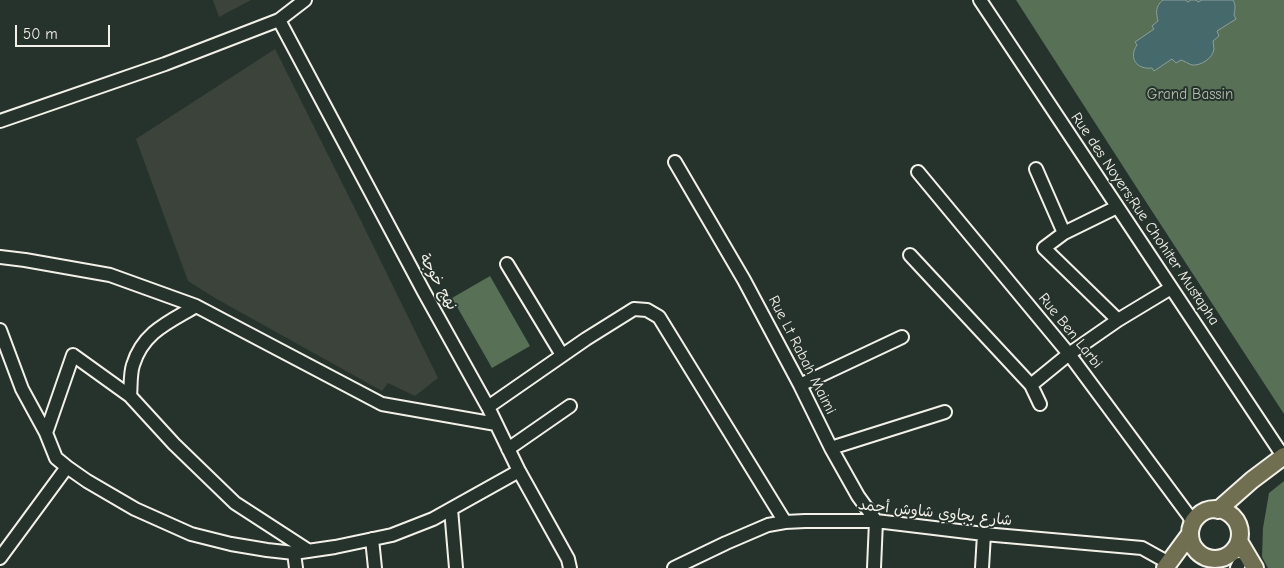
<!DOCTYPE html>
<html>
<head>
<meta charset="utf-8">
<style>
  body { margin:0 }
  #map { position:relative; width:1284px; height:568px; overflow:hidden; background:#26332d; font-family:"Comic Neue",sans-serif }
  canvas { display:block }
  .scale { position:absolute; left:15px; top:25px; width:95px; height:22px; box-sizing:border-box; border:2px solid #f4f1e8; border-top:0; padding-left:6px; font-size:15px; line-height:18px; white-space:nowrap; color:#f4f1e8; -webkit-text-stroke:4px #26332d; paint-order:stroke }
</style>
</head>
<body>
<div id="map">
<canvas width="1284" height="568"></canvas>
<div class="scale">50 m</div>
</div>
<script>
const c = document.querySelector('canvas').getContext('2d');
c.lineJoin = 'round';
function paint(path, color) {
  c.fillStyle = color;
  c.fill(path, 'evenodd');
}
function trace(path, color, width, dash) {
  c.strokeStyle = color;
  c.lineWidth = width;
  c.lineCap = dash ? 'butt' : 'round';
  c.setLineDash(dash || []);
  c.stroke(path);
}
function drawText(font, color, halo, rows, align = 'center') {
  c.font = font + ' "Comic Neue","Playpen Sans Arabic",sans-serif';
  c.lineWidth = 4;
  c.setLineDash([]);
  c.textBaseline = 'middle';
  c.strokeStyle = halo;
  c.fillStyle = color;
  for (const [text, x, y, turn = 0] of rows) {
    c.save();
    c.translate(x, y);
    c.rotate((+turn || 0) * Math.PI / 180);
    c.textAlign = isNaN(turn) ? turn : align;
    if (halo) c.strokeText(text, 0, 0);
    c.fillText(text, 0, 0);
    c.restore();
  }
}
const built = new Path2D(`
  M213,0h38l-32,17z
  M275,49l89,178 74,151 -23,18 -27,-13 -6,8 -167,-93 -27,-17 -52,-142z`);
const green = new Path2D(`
  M1016,0h268v414l-149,-229z
  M490,276l40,70 -38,22 -40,-70z
  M1284,481v87h-16l-6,-11 1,-29 6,-35z`);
const water = new Path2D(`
  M1163,0h22l3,2 3,-2h5l2,2 4,-2h31c3,5 2,9 1,15l2,4 -19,12 2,5 -6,5c0,3 1,5 1,8 -1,9 -13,17 -22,16 -3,-1 -8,-4 -11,-5l-5,3 -4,-4 -18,12 -2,-3c-15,2 -24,-10 -15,-23l-2,-3 19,-13 -2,-3 6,-5c-2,-8 -3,-15 5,-21z`);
const minor = new Path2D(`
  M980,0l303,456
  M279,20l145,272 64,115 31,64 49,88 2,9
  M0,121l165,-57 114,-44 26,-20
  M675,162l69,118 56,105 31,63 27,48 18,25 -2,47
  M1036,169l28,64
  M918,172l151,182 120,162 4,8
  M1117,207l-53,26 -20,15 74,72
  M910,255l121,130 9,19
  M0,257l25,3 85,15 86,31 186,98 114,20
  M507,264l55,91
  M196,306c-27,16 -53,26 -63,59 -3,9 -2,21 -3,31l44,48 61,59 74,48
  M0,330l22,59 24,44 10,25 11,9 20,14 48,28 56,25 40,10 36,6 27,3 41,-6 57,-12 41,-16 86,-48
  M800,385l102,-48
  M1031,385l38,-31 49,-34 53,-32
  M488,407l98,-68 48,-30 13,1 12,7 126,205
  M46,433l27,-78 57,41
  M831,448l114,-36
  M508,449l62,-43
  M451,509l5,59
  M372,539l3,29
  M294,553l2,15
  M0,558l67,-91
  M674,568l52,-25 42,-18 17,-3 20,-1h71l108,13 158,14 27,15
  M982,568l2,-34
  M1237,568l2,-4`);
const major = new Path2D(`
  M1190 534a25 25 0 1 1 50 0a25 25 0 1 1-50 0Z
  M1218,510l34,-30 32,-24
  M1239,541l16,27
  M1165,568l25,-34`);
const parkNames = [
  ["Grand Bassin",1190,95]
];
const streetNames = [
  ["Rue des Noyers;Rue Chohiter Mustapha",1145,219,56],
  ["نهج خوجة",438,282,61],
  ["Rue Ben Larbi",1070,331,51],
  ["Rue Lt Rabah Maimi",802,355,63],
  ["شارع بجاوي شاوش أحمد",935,513,6]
];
paint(built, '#3c433a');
paint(green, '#577056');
paint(water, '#46696b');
trace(water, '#8c9f9d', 1);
trace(minor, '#f4f1e8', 16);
trace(major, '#f4f1e8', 20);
trace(minor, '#26332d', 12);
trace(major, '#716f52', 16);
drawText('15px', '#b5bdae', '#26332d', parkNames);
drawText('15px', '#f4f1e8', '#26332d', streetNames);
</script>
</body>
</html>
